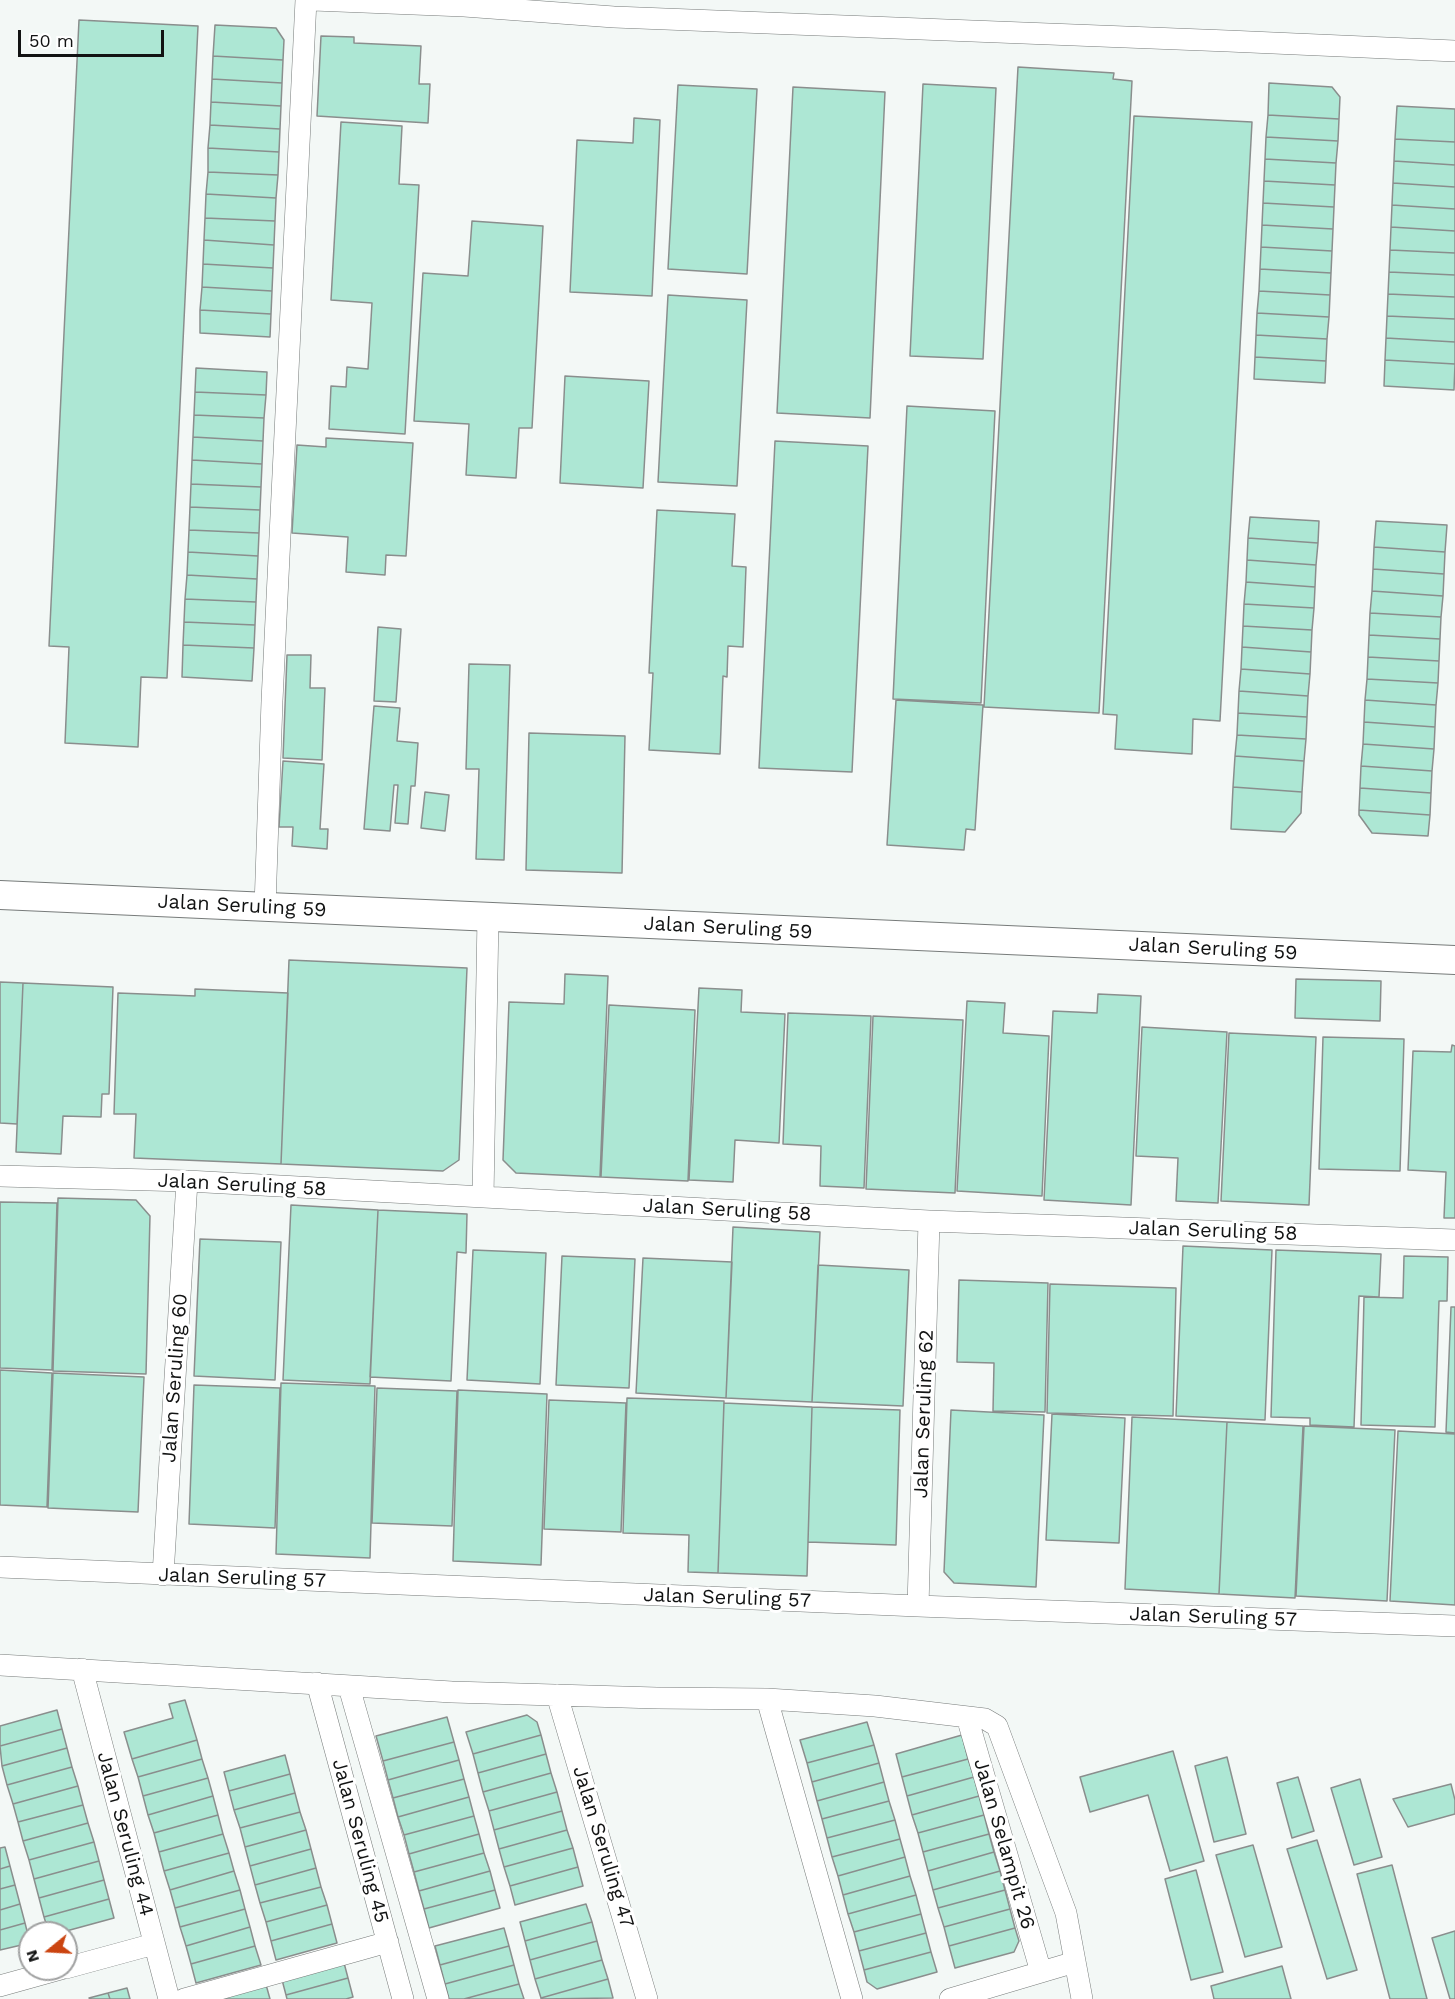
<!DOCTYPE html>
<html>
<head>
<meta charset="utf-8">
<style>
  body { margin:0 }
  #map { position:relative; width:1455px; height:1999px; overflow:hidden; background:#f3f8f6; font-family:"Work Sans",sans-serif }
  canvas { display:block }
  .north { position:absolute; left:18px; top:1921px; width:60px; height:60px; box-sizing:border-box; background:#fff; border:2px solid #a0a1a1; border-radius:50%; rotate:252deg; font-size:16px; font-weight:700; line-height:24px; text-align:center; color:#121313 }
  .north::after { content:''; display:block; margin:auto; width:21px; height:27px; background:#cb4410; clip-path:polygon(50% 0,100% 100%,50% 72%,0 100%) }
  .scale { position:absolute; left:18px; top:30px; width:146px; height:27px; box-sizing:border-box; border:3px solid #121313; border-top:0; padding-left:8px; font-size:18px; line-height:21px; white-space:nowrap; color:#121313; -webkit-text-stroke:4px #fff; paint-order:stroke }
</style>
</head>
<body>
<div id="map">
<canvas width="1455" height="1999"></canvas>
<div class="north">N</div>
<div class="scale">50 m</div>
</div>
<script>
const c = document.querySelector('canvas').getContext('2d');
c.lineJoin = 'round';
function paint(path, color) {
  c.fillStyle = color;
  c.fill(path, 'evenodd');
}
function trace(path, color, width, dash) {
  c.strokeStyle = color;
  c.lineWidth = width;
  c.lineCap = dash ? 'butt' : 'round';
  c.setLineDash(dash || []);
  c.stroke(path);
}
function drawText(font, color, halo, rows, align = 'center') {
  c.font = font + ' "Work Sans",sans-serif';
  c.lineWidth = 6;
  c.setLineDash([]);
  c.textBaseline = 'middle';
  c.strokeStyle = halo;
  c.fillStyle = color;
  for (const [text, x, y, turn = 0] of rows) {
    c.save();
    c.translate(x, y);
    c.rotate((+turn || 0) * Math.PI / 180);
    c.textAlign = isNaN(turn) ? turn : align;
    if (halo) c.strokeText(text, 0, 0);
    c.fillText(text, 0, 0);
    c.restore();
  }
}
const building = new Path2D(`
  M79,20l119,6 -31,652 -26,-1 -3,70 -73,-4 4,-96 -20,-1z
  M215,25l61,3 8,12 -1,20 -70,-4z
  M321,36l33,1v6l67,3 -2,38h11l-2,39 -111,-7z
  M213,56l70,4 -1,23 -70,-4z
  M1018,67l96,6 -1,6 19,2 -33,632 -115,-6z
  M212,79l70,4 -1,23 -70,-4z
  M1269,83l63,4 8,10 -1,22 -71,-4z
  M923,84l73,4 -13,271 -73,-3z
  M678,85l79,4 -10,185 -79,-5z
  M793,87l92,5 -15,326 -93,-5z
  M211,102l70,4 -1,23 -70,-4z
  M1397,106l58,3v33l-60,-3z
  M1268,115l71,4 -1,22 -72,-4z
  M1134,116l118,6 -32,599 -27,-2 -1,35 -77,-5 2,-34 -14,-1z
  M634,118l26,2 -8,176 -82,-4 7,-152 56,3z
  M341,122l61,4 -3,58 20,1 -14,249 -76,-5 2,-43 15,1 1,-20 21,2 4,-66 -41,-3z
  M210,125l70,4 -1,23 -71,-4z
  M1266,137l72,4 -2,22 -71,-4z
  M1395,139l60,3v23l-61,-4z
  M208,148l71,4 -1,23 -70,-3z
  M1265,159l71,4 -1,22 -71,-4z
  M1394,161l61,4v22l-62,-4z
  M208,172l70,3 -2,23 -70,-4z
  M1264,181l71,4 -1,22 -71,-4z
  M1393,183l62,4v22l-63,-4z
  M206,194l70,4 -1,23 -70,-3z
  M1263,203l71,4 -1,22 -71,-4z
  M1392,205l63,4v22l-64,-4z
  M205,218l70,3 -1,24 -70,-5z
  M472,221l71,5 -11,202h-13l-3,50 -50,-3 3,-51 -55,-3 9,-148 45,3z
  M1262,225l71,4 -1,22 -71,-4z
  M1391,227l64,4v22l-65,-3z
  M204,240l70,5 -1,23 -70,-4z
  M1261,247l71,4 -1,22 -71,-4z
  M1390,250l65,3v22l-66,-3z
  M203,264l70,4 -1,23 -70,-4z
  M1260,269l71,4 -1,22 -71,-4z
  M1389,272l66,3v22l-67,-3z
  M202,287l70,4 -1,23 -71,-4z
  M1259,291l71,4 -1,22 -72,-4z
  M1388,294l67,3v22l-68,-3z
  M668,295l79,5 -10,186 -79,-4z
  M200,310l71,4 -1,23 -70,-4z
  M1257,313l72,4 -2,22 -71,-4z
  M1387,316l68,3v23l-69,-4z
  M1256,335l71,4 -1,22 -71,-4z
  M1386,338l69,4v22l-70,-4z
  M1255,357l71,4 -1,22 -71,-4z
  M1385,360l70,4 -1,26 -70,-4z
  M196,368l71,4 -1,23 -71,-3z
  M565,376l84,5 -6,107 -83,-5z
  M195,392l71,3 -2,23 -70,-3z
  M907,406l88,5 -14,292 -88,-4z
  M194,415l70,3 -1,23 -70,-4z
  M193,437l70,4 -1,23 -70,-4z
  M326,438l87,5 -7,113 -20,-1 -1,20 -39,-3 2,-35 -56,-4 5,-88 29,2z
  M775,441l93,5 -16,326 -93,-4z
  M192,460l70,4 -1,23 -70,-3z
  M191,484l70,3 -1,23 -70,-3z
  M190,507l70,3 -1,23 -70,-3z
  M657,510l78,4 -3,52 14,1 -3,80 -15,-1 -1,31 -4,-1 -3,78 -71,-4 4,-77h-4z
  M1250,517l69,4 -1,22 -70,-5z
  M1376,521l71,4 -2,27 -71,-5z
  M189,530l70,3 -1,23 -70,-4z
  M1248,538l70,5 -2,22 -69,-5z
  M1374,547l71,5 -1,22 -71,-5z
  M188,552l70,4 -1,23 -70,-4z
  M1247,560l69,5 -1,22 -69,-5z
  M1373,569l71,5 -1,22 -71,-5z
  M187,575l70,4 -1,23 -71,-3z
  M1246,582l69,5 -1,21 -70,-4z
  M1372,591l71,5 -2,21 -71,-4z
  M185,599l71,3 -1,23 -71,-3z
  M1244,604l70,4 -2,22 -69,-4z
  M1370,613l71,4 -1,22 -71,-4z
  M184,622l71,3 -1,23 -71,-3z
  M1243,626l69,4 -1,22 -69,-5z
  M378,627l23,2 -5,73 -22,-1z
  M1369,635l71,4 -1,22 -71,-4z
  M183,645l71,3 -2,33 -70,-4z
  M1242,647l69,5 -1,22 -69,-5z
  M287,655h24l-1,33h15l-3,72 -39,-2z
  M1368,657l71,4 -1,22 -71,-4z
  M469,664l41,1 -6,195 -28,-1 3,-90h-13z
  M1241,669l69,5 -2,22 -69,-5z
  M1367,679l71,4 -2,22 -71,-5z
  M1239,691l69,5 -1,21 -69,-4z
  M896,700l87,5 -8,125 -9,-1 -2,21 -77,-5z
  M1365,700l71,5 -1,22 -71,-5z
  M374,706l26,2 -3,33 21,2 -3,43h-4l-3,38 -13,-1 3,-38h-4l-4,46 -26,-2z
  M1238,713l69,4 -1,22 -69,-4z
  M1364,722l71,5 -1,22 -71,-5z
  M529,733l96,3 -3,137 -96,-3z
  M1237,735l69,4 -2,22 -69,-5z
  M1363,744l71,5 -2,22 -71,-5z
  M1235,756l69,5 -2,31 -69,-5z
  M283,761l41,3 -4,65h8l-1,20 -35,-3 1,-19h-14z
  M1361,766l71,5 -1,22 -71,-5z
  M1233,787l69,5 -1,21 -16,19 -54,-3z
  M1360,788l71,5 -1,22 -71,-5z
  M425,792l24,3 -4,36 -24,-3z
  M1359,810l71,5 -2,21 -56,-3 -13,-18z
  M289,960l178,8 -8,192 -16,11 -162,-7z
  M565,974l43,2 -8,201 -84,-4 -13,-13 6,-158 55,2z
  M1296,979l85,2 -1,40 -85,-3z
  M0,982l23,1 -6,141 -17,-1z
  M23,983l90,4 -4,107h-7l-1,23 -38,-1 -2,38 -45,-2z
  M699,988l43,2 -1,22 44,2 -6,129 -44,-3 -2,42 -44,-2z
  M195,989l93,4 -7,171 -147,-6 2,-44h-22l4,-121 77,3z
  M1098,994l43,2 -10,209 -87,-5 9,-189 44,2z
  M967,1001l38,2 -2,30 46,3 -7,160 -85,-5z
  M609,1005l86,5 -7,171 -87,-4z
  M788,1013l83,3 -7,172 -44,-2 1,-40 -38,-2z
  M873,1016l90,4 -8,173 -89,-4z
  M1142,1027l85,5 -9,171 -42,-2 2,-43 -42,-2z
  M1229,1033l87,4 -7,168 -88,-4z
  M1323,1037l81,2 -4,132 -81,-2z
  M1452,1045l3,1v172h-11l2,-46 -38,-2 5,-119 38,1z
  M58,1198l78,2 14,16 -4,158 -93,-3z
  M0,1202l57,1 -5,167 -52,-2z
  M291,1205l87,5 -8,174 -87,-4z
  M378,1210l89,4 -1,39 -9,-1 -6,129 -81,-4z
  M733,1227l87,5 -8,170 -86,-4z
  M200,1239l81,3 -6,138 -81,-4z
  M1183,1246l89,4 -7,170 -89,-4z
  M473,1250l73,3 -6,131 -73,-4z
  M1276,1250l105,4 -2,43 -20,-1 -5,131 -44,-2v-7l-39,-1z
  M562,1256l73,3 -6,129 -73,-3z
  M1404,1256l44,1 -1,44h-8l-4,126 -74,-2 3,-128 39,1z
  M643,1258l89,4 -6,136 -90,-5z
  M818,1265l91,5 -6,136 -91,-4z
  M959,1280l89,3 -3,129 -52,-1 1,-48 -37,-1z
  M1050,1284l126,4 -3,128 -126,-3z
  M1451,1307h4v126l-9,-1z
  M0,1370l52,3 -5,134 -47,-2z
  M53,1373l91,4 -6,135 -90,-4z
  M281,1383l94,3 -5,172 -94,-4z
  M194,1385l86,3 -5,140 -86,-4z
  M377,1388l80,3 -5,135 -80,-3z
  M458,1390l89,4 -6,171 -88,-4z
  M627,1398l97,3 -6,172 -30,-1 1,-37 -66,-2z
  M549,1400l77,3 -5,129 -77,-3z
  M724,1403l88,4 -5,169 -89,-3z
  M812,1407l88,3 -4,135 -88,-3z
  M951,1410l93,5 -8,172 -82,-4 -10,-11z
  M1052,1414l73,4 -6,125 -73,-3z
  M1132,1417l95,5 -8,172 -94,-5z
  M1227,1422l76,4 -8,172 -76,-4z
  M1304,1426l91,4 -8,171 -91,-5z
  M1398,1431l57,3v171l-65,-4z
  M185,1700l12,40 -65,19 -8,-27 49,-14 -4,-14z
  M57,1710l5,19 -62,17v-20z
  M527,1715l10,7 4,13 -68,19 -7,-22z
  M447,1717l7,25 -71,19 -7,-25z
  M867,1722l7,23 -67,18 -7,-23z
  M62,1729l5,19 -65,18 -2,-20z
  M541,1735l5,19 -68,19 -5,-19z
  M962,1735l6,24 -66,18 -6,-23z
  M197,1740l5,19 -64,18 -6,-18z
  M454,1742l5,18 -71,20 -5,-19z
  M874,1745l5,18 -67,19 -5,-19z
  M67,1748l5,19 -65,18 -5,-19z
  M1173,1751l31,110 -34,10 -22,-76 -58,17 -10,-35z
  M546,1754l5,19 -68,19 -5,-19z
  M285,1755l5,19 -61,17 -5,-19z
  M1227,1757l19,77 -32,8 -19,-76z
  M202,1759l6,19 -65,18 -5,-19z
  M968,1759l6,18 -67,19 -5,-19z
  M459,1760l5,19 -71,19 -5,-18z
  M879,1763l5,19 -67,19 -5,-19z
  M72,1767l6,19 -65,18 -6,-19z
  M551,1773l6,19 -68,19 -6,-19z
  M290,1774l5,19 -61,17 -5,-19z
  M974,1777l5,19 -67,19 -5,-19z
  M1298,1777l16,54 -22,7 -15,-55z
  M208,1778l5,18 -65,19 -5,-19z
  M464,1779l5,18 -71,20 -5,-19z
  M1360,1779l22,78 -28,8 -23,-77z
  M884,1782l5,19 -67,18 -5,-18z
  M1451,1784l4,16v14l-47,13 -15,-28z
  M78,1786l5,19 -65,17 -5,-18z
  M557,1792l5,19 -68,19 -5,-19z
  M295,1793l5,19 -60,16 -6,-18z
  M213,1796l5,19 -64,18 -6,-18z
  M979,1796l5,19 -66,18 -6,-18z
  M469,1797l5,19 -70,19 -6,-18z
  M889,1801l6,19 -68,18 -5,-19z
  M83,1805l5,18 -65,18 -5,-19z
  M562,1811l5,19 -68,19 -5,-19z
  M300,1812l6,18 -61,17 -5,-19z
  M218,1815l5,19 -64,18 -5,-19z
  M984,1815l5,19 -66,18 -5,-19z
  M474,1816l5,18 -70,20 -5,-19z
  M895,1820l5,19 -68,18 -5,-19z
  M88,1823l6,19 -65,18 -6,-19z
  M306,1830l5,19 -61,17 -5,-19z
  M567,1830l6,18 -69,19 -5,-18z
  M223,1834l6,19 -65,18 -5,-19z
  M479,1834l5,19 -70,19 -5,-18z
  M989,1834l5,18 -66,19 -5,-19z
  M900,1839l5,18 -67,19 -6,-19z
  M1317,1840l40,130 -30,9 -40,-130z
  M94,1842l5,19 -65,18 -5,-19z
  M1253,1845l29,102 -37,10 -29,-102z
  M5,1847l5,19 -10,3v-21z
  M573,1848l5,19 -68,19 -6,-19z
  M311,1849l5,19 -61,17 -5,-19z
  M994,1852l6,19 -67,19 -5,-19z
  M229,1853l5,18 -64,19 -6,-19z
  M484,1853l6,18 -71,20 -5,-19z
  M905,1857l5,19 -67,19 -5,-19z
  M99,1861l5,19 -65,18 -5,-19z
  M1392,1865l35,134h-37l-33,-125z
  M10,1866l5,19 -15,4v-20z
  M578,1867l5,19 -68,19 -5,-19z
  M316,1868l5,19 -61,16 -5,-18z
  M1196,1870l27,102 -32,8 -26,-101z
  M234,1871l6,19 -65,18 -5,-18z
  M490,1871l5,19 -71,19 -5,-18z
  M1000,1871l5,19 -67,18 -5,-18z
  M910,1876l6,19 -68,19 -5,-19z
  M104,1880l5,19 -65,18 -5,-19z
  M15,1885l5,19 -20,6v-21z
  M321,1887l6,18 -61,17 -6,-19z
  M240,1890l5,19 -65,18 -5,-19z
  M495,1890l5,18 -71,20 -5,-19z
  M1005,1890l5,19 -66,18 -6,-19z
  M916,1895l5,19 -67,18 -6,-18z
  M109,1899l5,19 -55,15h-10l-5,-16z
  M20,1904l5,19 -25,7v-20z
  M586,1904l6,18 -67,19 -5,-19z
  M327,1905l5,19 -61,17 -5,-19z
  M245,1909l5,18 -64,19 -6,-19z
  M1010,1909l5,19 -66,18 -5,-19z
  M921,1914l5,19 -67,18 -5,-19z
  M592,1922l5,19 -67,19 -5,-19z
  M25,1923l5,20 -30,7v-20z
  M332,1924l5,19 -61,17 -5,-19z
  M250,1927l5,19 -64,18 -5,-18z
  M504,1928l5,18 -69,19 -5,-19z
  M1015,1928l4,13 -5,11 -59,16 -6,-22z
  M1455,1931v68h-5l-18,-61z
  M926,1933l5,19 -67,18 -5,-19z
  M597,1941l5,19 -67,19 -5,-19z
  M255,1946l6,19 -65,18 -5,-19z
  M509,1946l5,19 -69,19 -5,-19z
  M931,1952l6,20 -60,17 -10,-7 -3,-12z
  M343,1959l5,19 -62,17 -5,-19z
  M602,1960l6,19 -67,19 -6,-19z
  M514,1965l5,19 -55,15h-15l-4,-15z
  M1282,1966l9,33h-77l-3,-13z
  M348,1978l5,19 -7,2h-59l-1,-4z
  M608,1979l5,19 -72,1v-1z
  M265,1981l5,18h-69z
  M519,1984l5,15h-60z
  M127,1988l3,11h-20l-2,-6z
  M108,1993l2,6h-20l-1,-1z`);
const street = new Path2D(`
  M313,0l151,6 150,11 614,24 227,10
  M265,907l7,-206 34,-701
  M0,1176l187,5 742,40 526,19
  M483,1197l5,-280
  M0,1567l918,39 537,20
  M163,1575l24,-394
  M918,1606l11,-385
  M0,1665l452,27 205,6 110,1 108,7 110,13 12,7 69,187 16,86
  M82,1669l87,330
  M317,1683l86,316
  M349,1687l89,312
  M557,1695l90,304
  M767,1699l85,300
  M967,1717l74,255
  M66,1968l88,-24
  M0,1986l61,-17
  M184,1999l204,-57
  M950,1999l125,-37`);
const secondary = new Path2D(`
  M0,895l1455,65`);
const streetNames = [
  ["Jalan Seruling 59",242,906,3],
  ["Jalan Seruling 59",728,928,3],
  ["Jalan Seruling 59",1213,949,3],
  ["Jalan Seruling 58",242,1185,3],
  ["Jalan Seruling 58",727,1210,3],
  ["Jalan Seruling 58",1213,1231,2],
  ["Jalan Seruling 60",175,1378,-86],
  ["Jalan Seruling 62",924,1414,-88],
  ["Jalan Seruling 57",242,1578,2],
  ["Jalan Seruling 57",727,1598,2],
  ["Jalan Seruling 57",1213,1617,2],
  ["Jalan Seruling 44",125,1834,75],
  ["Jalan Seruling 45",360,1841,75],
  ["Jalan Selampit 26",1004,1844,74],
  ["Jalan Seruling 47",603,1847,73]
];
paint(building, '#ade7d4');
trace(building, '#8a8e8d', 1.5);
trace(street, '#777b7a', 22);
trace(secondary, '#777b7a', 30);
trace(street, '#fff', 21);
trace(secondary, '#fff', 28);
drawText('20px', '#121313', '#fff', streetNames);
</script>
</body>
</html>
